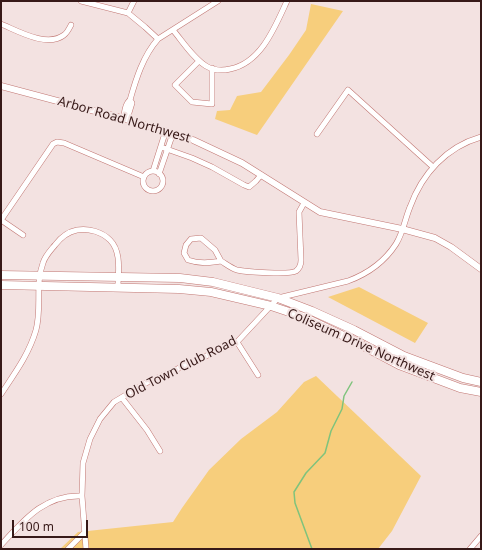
<!DOCTYPE html>
<html>
<head>
<meta charset="utf-8">
<style>
  body { margin:0 }
  #map { position:relative; width:482px; height:550px; overflow:hidden; background:#f3e2e1; font-family:"Noto Sans",sans-serif }
  canvas { display:block }
  .frame { position:absolute; inset:0; border:2px solid #371918; pointer-events:none }
  .scale { position:absolute; left:12px; top:520px; width:76px; height:18px; box-sizing:border-box; border:2px solid #371918; border-top:0; padding-left:5px; font-size:12px; line-height:14px; white-space:nowrap; color:#371918; -webkit-text-stroke:3px #f3e2e1; paint-order:stroke }
</style>
</head>
<body>
<div id="map">
<canvas width="482" height="550"></canvas>
<div class="frame"></div>
<div class="scale">100 m</div>
</div>
<script>
const c = document.querySelector('canvas').getContext('2d');
c.lineJoin = 'round';
function paint(path, color) {
  c.fillStyle = color;
  c.fill(path, 'evenodd');
}
function trace(path, color, width, dash) {
  c.strokeStyle = color;
  c.lineWidth = width;
  c.lineCap = dash ? 'butt' : 'round';
  c.setLineDash(dash || []);
  c.stroke(path);
}
function drawText(font, color, halo, rows, align = 'center') {
  c.font = font + ' "Noto Sans",sans-serif';
  c.lineWidth = 4;
  c.setLineDash([]);
  c.textBaseline = 'middle';
  c.strokeStyle = halo;
  c.fillStyle = color;
  for (const [text, x, y, turn = 0] of rows) {
    c.save();
    c.translate(x, y);
    c.rotate((+turn || 0) * Math.PI / 180);
    c.textAlign = isNaN(turn) ? turn : align;
    if (halo) c.strokeText(text, 0, 0);
    c.fillText(text, 0, 0);
    c.restore();
  }
}
const green = new Path2D(`
  M311,4l32,7 -86,124 -42,-16 2,-8 13,-1 7,-14 24,-4 28,-37 17,-25z
  M359,287l69,36 -13,20 -87,-46z
  M316,376l105,100 -29,55 -14,18h-318l18,-17 95,-10 9,-14 27,-38 32,-31 36,-27 27,-30z`);
const stream = new Path2D(`
  M312,549l-17,-46 -1,-11 12,-19 19,-20 6,-22 11,-22 2,-13 8,-14`);
const minor = new Path2D(`
  M81,1l47,12 17,14 13,12
  M128,13l6,-12
  M1,24c17,7 46,24 63,11 3,-2 5,-6 7,-10
  M173,30c10,12 20,28 33,36 7,4 16,5 24,3 31,-6 45,-42 57,-68
  M199,61l-24,24 17,17 20,2v-36
  M125,119c-2,-6 1,-16 5,-19 6,-21 13,-44 28,-61l60,-38
  M125,119l3,-3 4,-13 -2,-3
  M317,134l31,-44 85,77
  M161,147l31,11 20,9 32,18 5,2 7,-6 5,-6
  M153,171l13,-41
  M143 181a10 10 0 1 1 20 0a10 10 0 1 1-20 0Z
  M159,174l14,-41
  M1,220l52,-76 4,-2 7,1 80,34
  M1,220l22,15
  M201,238l14,12 6,11c-12,2 -21,3 -33,-1l-4,-7 2,-8 5,-6z
  M221,261c5,3 10,7 16,9 9,2 53,5 59,1 4,-3 5,-7 5,-11l-2,-48 5,-9
  M237,342l21,33
  M1,394c14,-21 28,-40 35,-64 6,-22 -1,-46 7,-67 2,-7 7,-12 12,-18 6,-8 12,-13 22,-15 12,-2 25,2 33,10 12,12 8,33 8,47
  M122,398l25,32 13,21
  M1,545c23,-25 44,-51 81,-49
  M68,549l17,-17
  M86,549l-4,-53 1,-33 7,-24 10,-20 14,-17 32,-19 91,-41 41,-44 70,-17c19,-7 37,-20 48,-37 7,-11 9,-25 14,-37 12,-33 36,-60 71,-70
  M470,549l11,-13`);
const tertiary = new Path2D(`
  M1,86l124,33 68,21 49,23 78,49 82,17 33,9 16,9 30,22`);
const primary = new Path2D(`
  M1,275l179,3 33,4 65,16 34,13 42,19 50,26 59,22 18,4
  M1,285l178,4 32,3 60,14 33,11 46,22 49,26 61,23 21,4`);
const streetNames = [
  ["Arbor Road Northwest",124,120,16],
  ["Coliseum Drive Northwest",361,345,24],
  ["Old Town Club Road",181,368,-27]
];
paint(green, '#f7ce7c');
trace(stream, '#7fc37c', 1.5);
trace(minor, '#c17672', 6);
trace(tertiary, '#c17672', 7);
trace(primary, '#c17672', 9);
trace(minor, '#fff', 5);
trace(tertiary, '#fff', 6);
trace(primary, '#fff', 8);
drawText('13px', '#371918', '#f3e2e1', streetNames);
</script>
</body>
</html>
